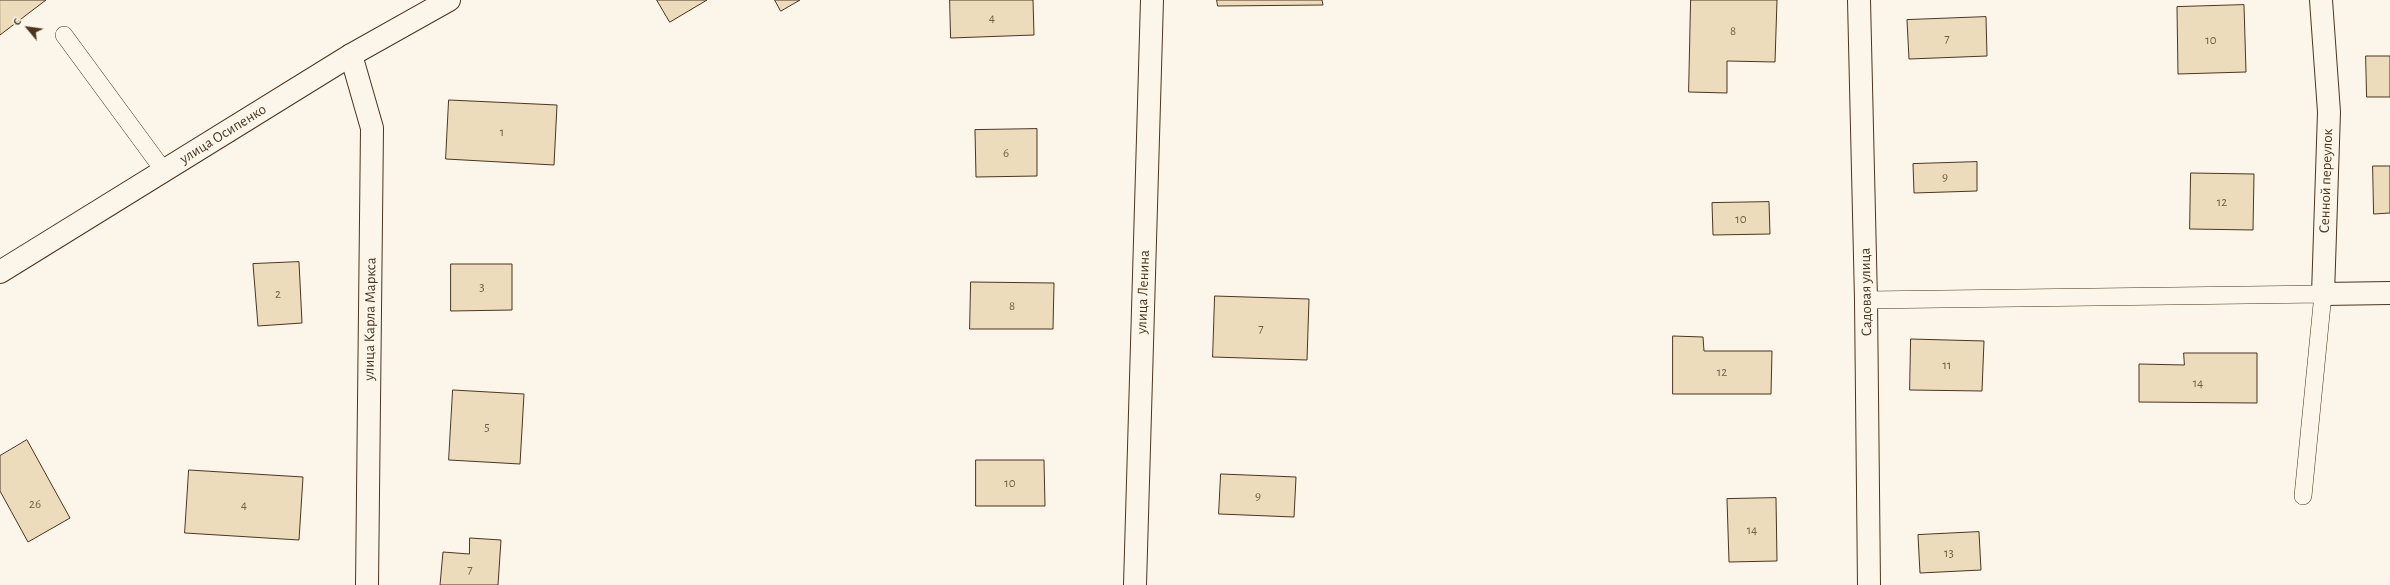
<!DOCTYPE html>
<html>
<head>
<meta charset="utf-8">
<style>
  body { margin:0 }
  #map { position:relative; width:2390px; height:585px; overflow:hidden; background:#fbf6e9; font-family:"Alegreya Sans",sans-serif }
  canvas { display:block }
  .north { position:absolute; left:8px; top:8px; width:40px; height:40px; -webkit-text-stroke:3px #fbf6e9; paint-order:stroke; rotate:299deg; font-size:11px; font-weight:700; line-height:16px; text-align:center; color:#4a3520 }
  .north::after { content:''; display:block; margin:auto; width:14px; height:18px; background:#4a3520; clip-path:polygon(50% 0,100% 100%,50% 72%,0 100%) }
</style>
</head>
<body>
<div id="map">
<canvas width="2390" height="585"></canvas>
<div class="north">С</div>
</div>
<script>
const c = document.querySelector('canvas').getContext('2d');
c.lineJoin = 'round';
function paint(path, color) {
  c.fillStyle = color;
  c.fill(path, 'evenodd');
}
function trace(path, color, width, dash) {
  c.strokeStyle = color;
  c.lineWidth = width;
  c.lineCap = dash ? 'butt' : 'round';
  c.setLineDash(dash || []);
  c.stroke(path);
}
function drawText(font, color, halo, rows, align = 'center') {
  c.font = font + ' "Alegreya Sans",sans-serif';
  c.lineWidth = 3;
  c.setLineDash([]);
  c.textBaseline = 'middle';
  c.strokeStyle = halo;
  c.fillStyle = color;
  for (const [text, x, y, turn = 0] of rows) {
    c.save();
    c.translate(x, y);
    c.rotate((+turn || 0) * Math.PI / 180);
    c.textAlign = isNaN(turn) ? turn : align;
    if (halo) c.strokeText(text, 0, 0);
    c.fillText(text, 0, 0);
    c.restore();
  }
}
const building = new Path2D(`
  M0,0h46l-46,35z
  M657,0h50l-37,22z
  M775,0h25l-19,11z
  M950,0h83l1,35 -83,3z
  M1217,0h105l1,5 -105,1z
  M1691,0h86l-2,62 -48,-1v32l-38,-1z
  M2244,5l2,67 -68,2 -1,-67z
  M1986,17l1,39 -78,3 -2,-39z
  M2366,56h24v41h-23z
  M449,100l108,5 -3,60 -108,-6z
  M1037,129v47l-61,1 -1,-47z
  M1977,162v29l-63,2 -1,-29z
  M2373,166h17v47l-16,1z
  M2191,173l63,1 -1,56 -63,-1z
  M1769,202l1,32 -57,1 -1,-32z
  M299,262l3,61 -44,3 -5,-62z
  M451,264h61v46l-61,1z
  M971,282l83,1 -1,46h-83z
  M1215,296l94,3 -2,61 -94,-3z
  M1673,336l30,1 1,14h68l-1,43h-98z
  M1911,339l73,2 -2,50 -72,-1z
  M2184,353h73v50l-118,-1v-38l45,1z
  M453,390l71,4 -4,70 -71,-4z
  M27,440l43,78 -42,24 -28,-51v-35z
  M976,460h68l1,46h-69z
  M189,470l114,7 -4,63 -114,-7z
  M1221,474l75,3 -2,40 -75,-3z
  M1776,498l1,63 -48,1 -2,-63z
  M1979,532l2,38 -61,3 -2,-38z
  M470,538l31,2 -3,45h-58l3,-33 26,2z`);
const lane = new Path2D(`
  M64,35l100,136
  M1866,300l457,-6 -20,202`);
const street = new Path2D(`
  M1859,0l7,300 3,285
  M2321,0l8,112 -6,182 67,-1
  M351,55l21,73 -5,457
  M1135,585l17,-585`);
const secondary = new Path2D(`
  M0,272l351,-217 98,-55`);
const numberNames = [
  ["4",992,18],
  ["8",1733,31],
  ["7",1947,38],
  ["10",2211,40],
  ["1",502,132],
  ["6",1006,153],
  ["9",1945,177],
  ["12",2222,202],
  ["10",1741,219],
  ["3",482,287],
  ["2",278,294],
  ["8",1012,306],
  ["7",1261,328],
  ["11",1947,365],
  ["12",1722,372],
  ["14",2198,383],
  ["5",487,427],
  ["10",1010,483],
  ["9",1258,496],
  ["26",35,504],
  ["4",244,505],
  ["14",1752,530],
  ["13",1949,553],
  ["7",470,569]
];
const streetNames = [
  ["улица Осипенко",223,134,-32],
  ["Сенной переулок",2326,181,-88],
  ["улица Ленина",1143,292,-88],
  ["Садовая улица",1866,292,-91],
  ["улица Карла Маркса",370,319,-89]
];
paint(building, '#ecdcbc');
trace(building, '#4a3520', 1);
trace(lane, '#4a3520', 18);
trace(street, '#4a3520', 24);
trace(secondary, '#4a3520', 24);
trace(lane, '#fbf6e9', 17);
trace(street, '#fbf6e9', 22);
trace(secondary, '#fbf6e9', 22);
drawText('13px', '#725f47', null, numberNames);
drawText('15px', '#4a3520', '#fbf6e9', streetNames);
</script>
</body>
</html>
